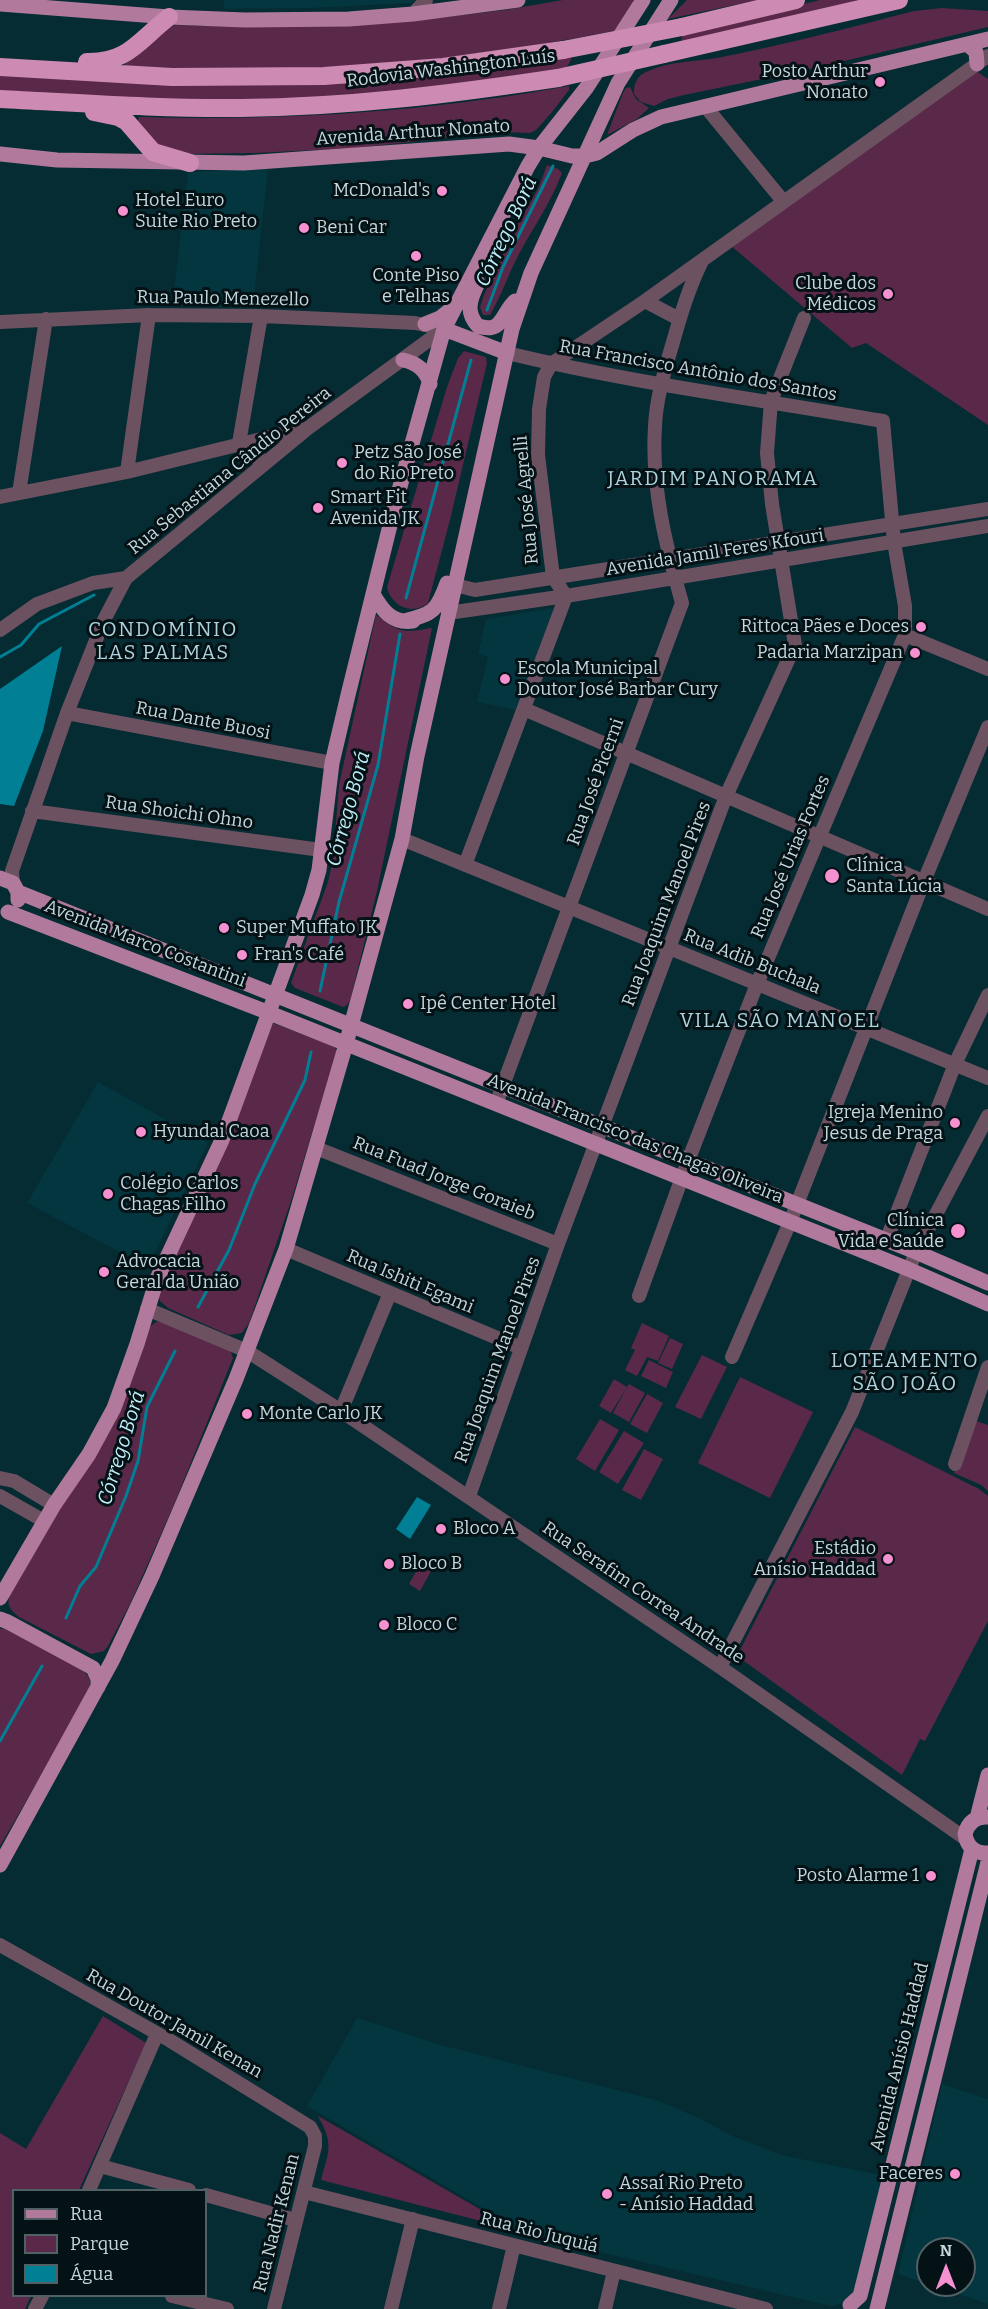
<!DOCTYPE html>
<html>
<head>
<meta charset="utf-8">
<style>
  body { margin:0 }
  #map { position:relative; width:988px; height:2309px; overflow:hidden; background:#052b33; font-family:Bitter,serif }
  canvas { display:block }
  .legend { position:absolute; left:12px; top:2189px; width:195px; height:108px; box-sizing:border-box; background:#041115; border:2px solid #516065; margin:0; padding:8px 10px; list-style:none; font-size:18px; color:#c4d7dc }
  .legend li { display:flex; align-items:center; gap:12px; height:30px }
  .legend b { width:30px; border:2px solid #516065 }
  .north { position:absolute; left:916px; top:2237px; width:60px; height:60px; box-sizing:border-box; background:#041115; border:2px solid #516065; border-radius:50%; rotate:0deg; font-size:16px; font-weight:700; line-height:24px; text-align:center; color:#c4d7dc }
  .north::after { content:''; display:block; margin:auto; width:21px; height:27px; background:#f590d1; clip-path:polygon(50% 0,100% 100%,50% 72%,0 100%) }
</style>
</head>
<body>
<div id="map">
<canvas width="988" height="2309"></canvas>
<ul class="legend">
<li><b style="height:8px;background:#b17a9c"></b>Rua</li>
<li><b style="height:16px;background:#5a2949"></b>Parque</li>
<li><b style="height:16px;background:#007f95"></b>Água</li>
</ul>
<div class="north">N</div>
</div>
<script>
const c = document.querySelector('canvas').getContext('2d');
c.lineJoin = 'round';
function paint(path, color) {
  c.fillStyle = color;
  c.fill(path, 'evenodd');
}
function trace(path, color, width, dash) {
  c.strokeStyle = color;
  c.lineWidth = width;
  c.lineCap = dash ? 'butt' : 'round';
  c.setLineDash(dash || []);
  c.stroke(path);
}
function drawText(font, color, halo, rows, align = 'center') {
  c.font = font + ' Bitter,serif';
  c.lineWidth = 6;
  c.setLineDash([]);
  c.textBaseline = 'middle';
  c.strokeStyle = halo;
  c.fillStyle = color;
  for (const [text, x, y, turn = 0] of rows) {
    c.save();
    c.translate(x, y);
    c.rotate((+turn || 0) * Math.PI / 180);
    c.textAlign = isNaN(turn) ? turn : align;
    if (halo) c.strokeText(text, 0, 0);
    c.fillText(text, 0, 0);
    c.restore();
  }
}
const built = new Path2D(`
  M223,0h192l-4,3 -101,5 -85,1z
  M268,169l-15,138 -81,-1 16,-134z
  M554,608l-38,102 -39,-8 11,-45 -10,-3 8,-35z
  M98,1082l110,61 -60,124 -121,-64z
  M357,2018l84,27 215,55 43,18 31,17 51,20 104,21 -30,118 -12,9 -12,3 -300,-70 -224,-130z
  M942,2084l46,15v205l-56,-19h32v-36h-36v35l-30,-10z`);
const green = new Path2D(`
  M563,0h70v3l-19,28c-107,21 -216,35 -326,39 -55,2 -110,-1 -165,-4l49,-40 4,-1 38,1 198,-5 93,-11z
  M687,0h71l-90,19z
  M820,0h55l-195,45 3,-12z
  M942,8l46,3v16l-182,43 -122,25 -16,4 -14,7 -13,-4 -7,-8c-1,-9 3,-18 12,-22 22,-11 48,-10 71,-14 66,-13 132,-30 197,-47z
  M571,55v5l-6,10 -114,18 -191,14 -260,-8v-22l198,11z
  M976,71l12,8v346l-122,-82 -14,5 -122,-103z
  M569,86v4l-17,22 -16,18 -6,3 -28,-1 -148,16 -99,5 -77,1 -18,-4 -22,-26v-5l1,-2c145,4 288,-5 430,-31z
  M630,87l6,12 13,9 -12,11 -30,16 16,-42 3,-5z
  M547,165l11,4 4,4c-11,29 -27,52 -42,79 -11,20 -18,43 -30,63h-7l-3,-8 4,-12 24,-53 31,-55z
  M464,351l22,6 1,6 -37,157 -22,83c-16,13 -37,3 -41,-16l60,-200 11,-29z
  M376,615c25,18 25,18 56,13l-55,263 -27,110 -3,4 -4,2 -48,-19 -4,-5 37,-101 5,-22 6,-75z
  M273,1023l61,23 3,5 -45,147 -43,125 -7,10 -13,2 -61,-27 -8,-7 -2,-7z
  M162,1321l68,28 3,9 -60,149 -43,97 -22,42 -4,5 -13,3 -72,-37c-9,-7 -13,-12 -9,-23l138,-266 8,-6z
  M642,1323l27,13 -11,25 -11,-4 -10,19 -12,-6 10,-20 -4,-2z
  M670,1338l13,6 -11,25 -14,-6z
  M702,1355l25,12 -26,52 -26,-12z
  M649,1360l24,12 -7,16 -25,-12z
  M740,1377l73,35 -43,86 -72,-35z
  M614,1379l13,8 2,-3 16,9 -16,29 -16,-9 14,-26 -16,26 -12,-7z
  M647,1394l16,9 -16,30 -17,-9z
  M600,1419l19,11 -24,41 -19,-12z
  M973,1420l15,5v66l-7,-6 -27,-12z
  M855,1427l124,62 9,7v125l-63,120 -5,-2 -18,36 -165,-119z
  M624,1431l20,12 -26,41 -19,-12z
  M644,1449l19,10 -22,41 -19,-10z
  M423,1559l11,7 -14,25 -11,-7z
  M5,1628l78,43c9,7 8,13 5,24l-88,151v-217z
  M103,2016l43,27 -67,147h-65v106h17l-6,13h-25v-176l26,16z
  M318,2116l198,114 -195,-50c8,-30 13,-35 -3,-64z`);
const water = new Path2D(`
  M62,646l-19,85 -29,75 -14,-2v-115z
  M417,1497l14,8 -21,34 -14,-10z`);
const stream = new Path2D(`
  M487,310l16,-43 50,-101
  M406,598l65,-238
  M0,657l21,-12 18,-21 55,-29
  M320,991l19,-89 39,-137 22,-131
  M198,1307l31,-57 26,-66 50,-104 6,-28
  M66,1618l14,-32 16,-19 30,-71 12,-35 9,-54 28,-56
  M0,1741l42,-75`);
const minor = new Path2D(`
  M413,14l13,-14
  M705,106l78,95
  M645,301l34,18
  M0,322l149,-7 112,1 154,7 20,4
  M507,353c124,30 251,46 376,68l11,121 11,64v29l-148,349 -69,177 -49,135
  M239,443l22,-127
  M239,443l11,3 7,5 3,15
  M127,472l22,-157
  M19,493l27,-174
  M0,497l127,-25 175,-43
  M455,585l20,5 513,-81
  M448,613l118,-17 422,-70
  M0,630l37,-26 56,-21 33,-5
  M905,635l83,34
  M524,709l464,200
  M67,713l265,50
  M32,811l289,39
  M402,839l586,239
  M465,865l101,-269 -13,-19 -15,-122 1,-46 5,-32 7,-13 94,-63 343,-245
  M13,883l-1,-12 55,-158 37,-93 22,-42 182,-150 136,-99
  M496,1104l186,-501c-16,-57 -31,-116 -27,-176 1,-29 10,-57 18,-85 8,-28 16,-55 29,-81
  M316,1148l242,96
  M886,1241l69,-177 33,-69
  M286,1249l235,99
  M147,1309l100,42 94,60 379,256 246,172
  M732,1357l58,-135 134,-341 64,-154
  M341,1411l49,-118
  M955,1464l33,-97
  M0,1478l14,3 40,24
  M0,1496l44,25
  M469,1496l89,-252 168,-448 69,-151 -23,-141 -5,-51 4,-52 33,-83
  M720,1667l132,-255 64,-160 72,-136
  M0,1945l169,95 141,87 5,9v10l-41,163
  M100,2166l89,24
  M89,2190l68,-156
  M304,2192l462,117
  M206,2195l89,25
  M172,2296l55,13
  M35,2309l7,-13
  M391,2309l22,-90
  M499,2309l15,-64
  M605,2309l9,-38`);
const major = new Path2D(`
  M0,4l169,13 76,3 104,-1 64,-5 105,-14
  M967,44l9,8 1,12
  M0,154l57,6 187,3 265,-19 30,4 33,8h13l12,-3 36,-23 28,-13 327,-78
  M478,283c-8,16 -13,29 0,43 25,8 23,-12 37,-25
  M425,324l15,-6 14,-11
  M444,329l63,24
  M403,360c14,3 23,10 27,24
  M373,594c9,16 19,30 40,27
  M404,621c29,-7 33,-10 43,-38
  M0,878l13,5 5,9v8
  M18,892l898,360 72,31
  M8,912l259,100 641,257 80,35
  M0,1598l54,-93 35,-51 25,-46 23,-64 20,-65 65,-139 90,-245 7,-25 13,-107 16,-68 48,-194 48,-172 84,-163 11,-18 48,-61 56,-87
  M0,1619l8,3 85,46 5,11v8
  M988,1817c-12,-1 -20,5 -23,17 2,13 10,20 23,19
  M977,1818l11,-43
  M0,1865l112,-204 40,-85 84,-197 50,-130 60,-205 56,-205 15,-83 95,-427 19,-56 87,-190 53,-83
  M850,2305l10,-9 112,-447
  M877,2309l111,-447`);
const highway = new Path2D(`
  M682,27l114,-27
  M664,54l235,-54
  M87,62c41,1 51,-21 82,-45
  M0,67l172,10 152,-1 119,-9 120,-17
  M0,99c80,4 161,10 241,9 107,-1 211,-14 317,-30
  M94,112l24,5 9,5 26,30 37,11`);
const highwayBridge = new Path2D(`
  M563,50l119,-23
  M558,78l106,-24`);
const markers = [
  [880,82,6,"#f590d1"],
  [442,191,6,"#f590d1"],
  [123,211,6,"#f590d1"],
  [304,228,6,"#f590d1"],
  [416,256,6,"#f590d1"],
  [888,294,6,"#f590d1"],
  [342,463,6,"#f590d1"],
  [318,508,6,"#f590d1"],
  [921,627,6,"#f590d1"],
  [915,653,6,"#f590d1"],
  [505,679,6,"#f590d1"],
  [832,876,8,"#f590d1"],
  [224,928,6,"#f590d1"],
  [242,955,6,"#f590d1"],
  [408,1004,6,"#f590d1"],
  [955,1123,6,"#f590d1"],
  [141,1132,6,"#f590d1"],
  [108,1194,6,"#f590d1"],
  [958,1231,8,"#f590d1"],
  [104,1272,6,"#f590d1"],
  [247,1414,6,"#f590d1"],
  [441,1529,6,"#f590d1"],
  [888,1559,6,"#f590d1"],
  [389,1564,6,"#f590d1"],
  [384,1625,6,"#f590d1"],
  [931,1876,6,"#f590d1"],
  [955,2174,6,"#f590d1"],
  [607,2194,6,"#f590d1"]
];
const streetNames = [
  ["Rodovia Washington Luís",451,69,-7],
  ["Avenida Arthur Nonato",413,133,-4],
  ["Rua Paulo Menezello",223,299,1],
  ["Rua Francisco Antônio dos Santos",698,371,10],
  ["Rua Sebastiana Cândio Pereira",230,471,-39],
  ["Rua José Agrelli",527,500,-95],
  ["Avenida Jamil Feres Kfouri",715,553,-9],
  ["Rua Dante Buosi",203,721,11],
  ["Rua José Picerni",596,782,-70],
  ["Rua Shoichi Ohno",179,813,8],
  ["Rua José Urias Fortes",791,857,-67],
  ["Rua Joaquim Manoel Pires",667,904,-69],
  ["Avenida Marco Costantini",145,944,21],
  ["Rua Adib Buchala",752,962,22],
  ["Avenida Francisco das Chagas Oliveira",635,1139,22],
  ["Rua Fuad Jorge Goraieb",444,1179,22],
  ["Rua Ishiti Egami",410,1282,23],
  ["Rua Joaquim Manoel Pires",498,1360,-70],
  ["Rua Serafim Correa Andrade",643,1593,34],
  ["Rua Doutor Jamil Kenan",174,2024,30],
  ["Avenida Anísio Haddad",900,2057,-76],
  ["Rua Nadir Kenan",277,2223,-76],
  ["Rua Rio Juquiá",539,2233,14]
];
const poiNames = [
  ["Posto Arthur",868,72,"right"],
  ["Nonato",868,93,"right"],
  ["McDonald's",430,191,"right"],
  ["Hotel Euro",135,201],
  ["Suite Rio Preto",135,222],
  ["Beni Car",316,228],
  ["Conte Piso",416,276,"center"],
  ["e Telhas",416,297,"center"],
  ["Clube dos",876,284,"right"],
  ["Médicos",876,305,"right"],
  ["Petz São José",354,453],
  ["do Rio Preto",354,474],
  ["Smart Fit",330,498],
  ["Avenida JK",330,519],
  ["Rittoca Pães e Doces",909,627,"right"],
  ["Padaria Marzipan",903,653,"right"],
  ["Escola Municipal",517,669],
  ["Doutor José Barbar Cury",517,690],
  ["Clínica",846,866],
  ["Santa Lúcia",846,887],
  ["Super Muffato JK",236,928],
  ["Fran's Café",254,955],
  ["Ipê Center Hotel",420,1004],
  ["Igreja Menino",943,1113,"right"],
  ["Jesus de Praga",943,1134,"right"],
  ["Hyundai Caoa",153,1132],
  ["Colégio Carlos",120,1184],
  ["Chagas Filho",120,1205],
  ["Clínica",944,1221,"right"],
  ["Vida e Saúde",944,1242,"right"],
  ["Advocacia",116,1262],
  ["Geral da União",116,1283],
  ["Monte Carlo JK",259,1414],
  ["Bloco A",453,1529],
  ["Estádio",876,1549,"right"],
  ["Anísio Haddad",876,1570,"right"],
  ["Bloco B",401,1564],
  ["Bloco C",396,1625],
  ["Posto Alarme 1",919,1876,"right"],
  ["Faceres",943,2174,"right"],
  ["Assaí Rio Preto",619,2184],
  ["- Anísio Haddad",619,2205]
];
const waterNames = [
  ["Córrego Borá",507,232,-65],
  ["Córrego Borá",349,809,-75],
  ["Córrego Borá",122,1448,-73]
];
const neighbourhoodNames = [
  ["JARDIM PANORAMA",713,479],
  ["CONDOMÍNIO",163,630],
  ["LAS PALMAS",163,653],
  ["VILA SÃO MANOEL",780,1021],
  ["LOTEAMENTO",905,1361],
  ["SÃO JOÃO",905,1384]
];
paint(built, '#043640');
paint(green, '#5a2949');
paint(water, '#007f95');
trace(stream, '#007f95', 3);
trace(minor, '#6c5161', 14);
trace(major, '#b17a9c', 15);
trace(highway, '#cd8ab3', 18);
trace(highwayBridge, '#cd8ab3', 18);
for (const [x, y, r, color] of markers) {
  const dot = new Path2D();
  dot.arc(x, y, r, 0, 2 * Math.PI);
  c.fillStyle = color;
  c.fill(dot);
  trace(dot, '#041115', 2);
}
drawText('18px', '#c4d7dc', '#041115', streetNames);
drawText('18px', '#c4d7dc', '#041115', poiNames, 'left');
drawText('italic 20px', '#bfeefa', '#041115', waterNames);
c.letterSpacing = '1.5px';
drawText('20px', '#acd3dd', '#041115', neighbourhoodNames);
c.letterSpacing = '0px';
</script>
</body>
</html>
